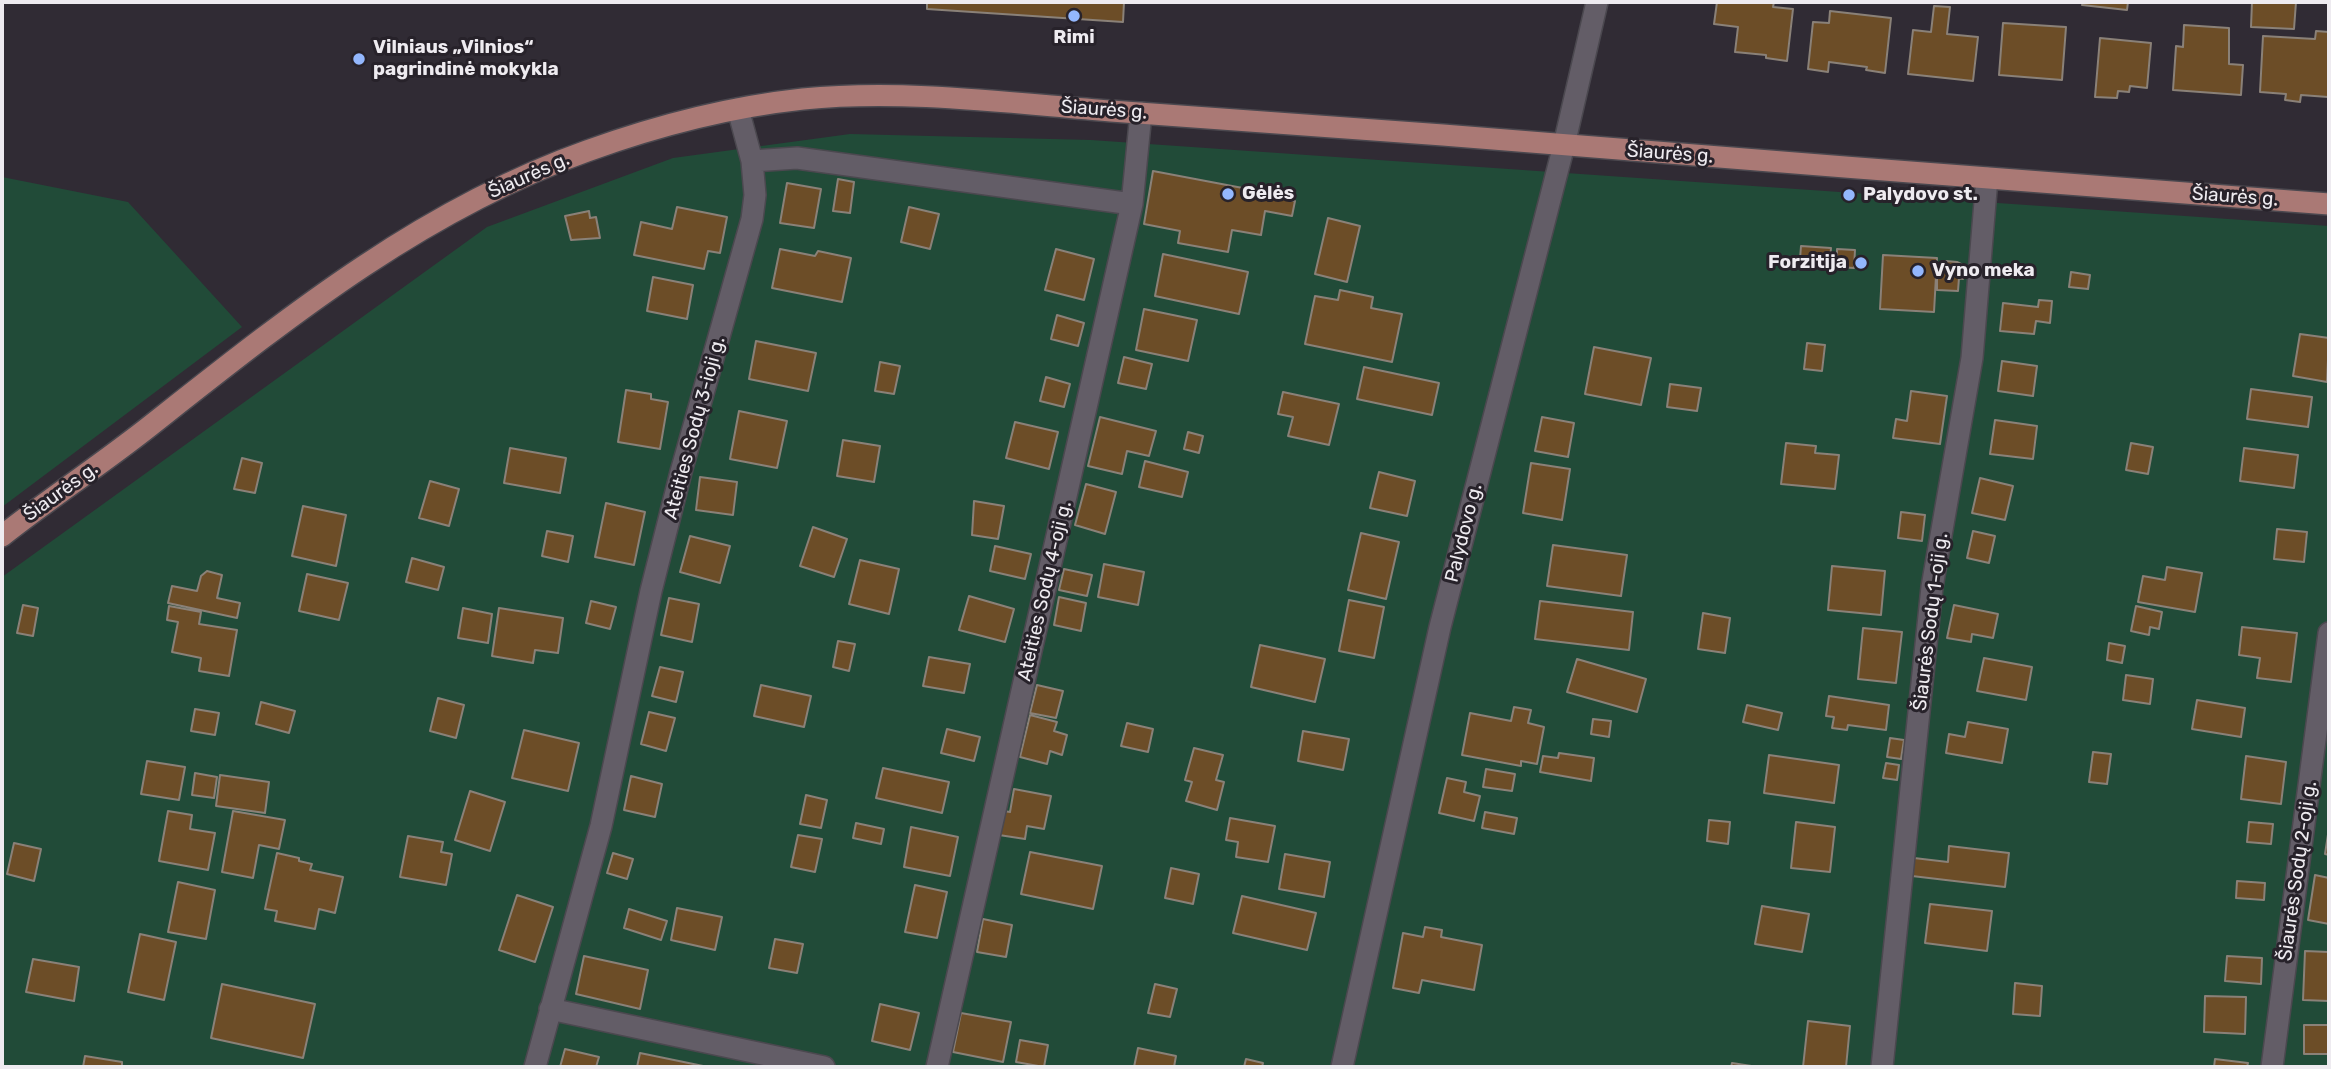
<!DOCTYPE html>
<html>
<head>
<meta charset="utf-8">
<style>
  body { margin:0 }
  #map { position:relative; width:2331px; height:1069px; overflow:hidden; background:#302b34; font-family:Rubik,sans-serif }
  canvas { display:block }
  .frame { position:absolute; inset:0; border:4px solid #eeebf0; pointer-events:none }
</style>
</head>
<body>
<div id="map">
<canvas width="2331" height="1069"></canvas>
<div class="frame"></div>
</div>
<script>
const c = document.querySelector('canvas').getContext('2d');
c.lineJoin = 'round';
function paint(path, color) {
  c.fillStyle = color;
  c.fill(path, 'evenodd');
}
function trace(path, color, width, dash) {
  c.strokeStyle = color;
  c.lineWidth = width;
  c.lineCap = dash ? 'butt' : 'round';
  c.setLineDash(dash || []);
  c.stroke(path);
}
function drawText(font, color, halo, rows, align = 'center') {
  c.font = font + ' Rubik,sans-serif';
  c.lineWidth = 6;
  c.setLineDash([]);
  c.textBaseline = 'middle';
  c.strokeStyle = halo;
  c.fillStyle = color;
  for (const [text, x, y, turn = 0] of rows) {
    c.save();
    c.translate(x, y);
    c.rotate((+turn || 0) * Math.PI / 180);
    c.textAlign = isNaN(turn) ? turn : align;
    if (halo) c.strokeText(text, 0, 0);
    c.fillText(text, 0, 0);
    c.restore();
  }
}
const green = new Path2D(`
  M850,134l241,6 1238,86v841h-2327v-490l485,-350 186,-69z
  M2,177l126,25 114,125 -240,180z`);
const building = new Path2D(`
  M927,2h197l-1,20 -196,-13z
  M1717,2h57l-1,5 20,2 -6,52 -21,-3v-3l-31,-3 3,-25 -24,-3z
  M2083,2h45l-1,8 -45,-5z
  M2252,2h44l-2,27 -43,-2z
  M1934,6l16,1 -3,27 31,3 -5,44 -65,-7 5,-44 18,2z
  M1830,11l61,7 -6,55 -19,-3 1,-3 -38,-5 -1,10 -20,-3 5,-47 16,1z
  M2003,23l63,4 -4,53 -63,-5z
  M2184,25l45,3v36l14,1 -2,30 -68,-5 3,-44 7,1z
  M2316,31l13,1 -1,65 -27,-2 -1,7 -15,-2 1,-6 -26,-2 3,-56 52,3z
  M2100,38l51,5 -4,45 -17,-2 -1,6 -11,-1 -1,7 -22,-1z
  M1153,171l95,18 -1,3 48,9 -3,15 -27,-5 -4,24 -29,-5 -4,22 -50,-9 2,-12 -36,-7z
  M838,179l16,3 -4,31 -17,-2z
  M787,183l34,6 -7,39 -34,-5z
  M677,207l50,10 -7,36 -12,-2 -4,18 -70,-14 7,-33 31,7z
  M909,207l30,7 -9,35 -29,-7z
  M589,211l1,7 6,-1 4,21 -29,2 -6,-24z
  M1328,218l32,8 -13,56 -32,-8z
  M1801,246l30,2 -1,12 -30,-1z
  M780,249l35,7 3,-5 33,7 -9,44 -70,-14z
  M1056,249l38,10 -10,41 -39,-10z
  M1837,249l18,1 -1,18 -17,-1z
  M1163,254l85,18 -9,42 -84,-18z
  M1883,255l54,3 -3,54 -54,-3z
  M1946,261l11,1 6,3v14l-4,-1 -1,13 -21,-1v-14h4v-11z
  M2071,272l19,3 -2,14 -19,-2z
  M653,277l40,8 -6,34 -40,-8z
  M1340,290l33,7 -2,11 31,6 -10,48 -87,-18 10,-48 23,4z
  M2039,300l13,1 -2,22 -14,-2 -2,13 -34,-3 3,-28 35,4z
  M1144,309l53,11 -9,41 -52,-11z
  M1057,315l27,8 -6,23 -27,-7z
  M2300,334l29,4 -2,44 -34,-6z
  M756,341l60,12 -8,38 -59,-12z
  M1807,343l18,2 -3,26 -18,-2z
  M1594,347l57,11 -10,47 -56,-11z
  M1124,357l28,7 -6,25 -28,-6z
  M2002,361l35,5 -4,30 -35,-5z
  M880,362l20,4 -6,28 -19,-3z
  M1364,367l75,16 -7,32 -75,-16z
  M1046,377l24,7 -6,23 -24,-6z
  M1670,384l31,4 -4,23 -30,-4z
  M2251,389l61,8 -4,30 -61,-8z
  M626,390l25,4v5l17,3 -8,47 -42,-7z
  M1911,391l36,5 -7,48 -47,-6 3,-19 11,2z
  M1283,392l56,12 -10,41 -41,-9 5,-19 -15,-3z
  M739,411l48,10 -10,47 -47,-9z
  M1100,417l56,14 -7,25 -22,-5 -5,23 -34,-8z
  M1542,417l32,6 -6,34 -33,-6z
  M1995,420l42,6 -4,33 -43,-5z
  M1015,422l43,10 -9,37 -43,-11z
  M1188,432l15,4 -4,17 -15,-4z
  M843,440l37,6 -6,36 -37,-6z
  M1786,443l30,3 -1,7 24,2 -4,34 -54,-5z
  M2131,443l22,4 -5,27 -22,-4z
  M510,448l56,10 -6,35 -56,-10z
  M2244,448l54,7 -4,33 -54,-7z
  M242,458l20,5 -7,30 -21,-4z
  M1145,461l43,11 -6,25 -43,-10z
  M1531,463l39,6 -8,51 -39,-7z
  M1379,472l36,9 -8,35 -37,-8z
  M700,477l37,5 -4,33 -37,-5z
  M1980,478l33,8 -8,34 -33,-7z
  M430,481l29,8 -10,37 -30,-8z
  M1086,484l30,8 -11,42 -30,-9z
  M974,501l30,5 -6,33 -26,-4z
  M606,503l39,9 -11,53 -39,-8z
  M303,506l43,9 -10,51 -44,-10z
  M1901,512l24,3 -3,26 -24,-3z
  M813,527l34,12 -13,38 -34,-11z
  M2277,529l30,3 -3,30 -30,-3z
  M547,531l26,5 -5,26 -26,-6z
  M1973,531l22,5 -6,27 -22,-5z
  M1361,533l38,9 -13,57 -38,-9z
  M690,536l40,10 -10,37 -40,-11z
  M1553,545l74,10 -6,41 -74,-10z
  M995,546l36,8 -6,25 -35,-8z
  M412,558l32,9 -6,23 -32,-8z
  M860,560l39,9 -10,45 -40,-10z
  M1104,564l40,8 -6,33 -40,-8z
  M1832,566l53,5 -4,44 -53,-5z
  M2167,567l35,6 -7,39 -57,-10 5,-26 22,4z
  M1064,569l28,6 -5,21 -28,-6z
  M207,571l15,4 -5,23 23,5 -3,15 -69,-15 4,-17 25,5 4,-15z
  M307,574l41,9 -9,37 -40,-9z
  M969,596l45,13 -9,33 -46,-12z
  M1059,597l27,6 -5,28 -27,-6z
  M669,598l30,6 -7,38 -31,-7z
  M1349,600l35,7 -10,51 -35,-7z
  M591,601l25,6 -6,22 -24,-6z
  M1540,601l93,11 -4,38 -94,-11z
  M23,605l15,3 -5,28 -16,-3z
  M1954,605l44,9 -5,24 -21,-4 -1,8 -24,-4z
  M169,606l32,6 -2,12 38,6 -8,46 -30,-5 2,-13 -29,-6 6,-30 -11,-2z
  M2136,606l26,6 -3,17 -9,-2 -1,8 -18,-4z
  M463,608l29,6 -4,29 -30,-5z
  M499,608l64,10 -5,35 -23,-3 -2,13 -41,-7z
  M1703,613l27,5 -5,35 -27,-4z
  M2242,627l55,6 -6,49 -34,-4 3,-20 -21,-3z
  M1863,628l39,4 -6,51 -38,-4z
  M838,641l17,3 -6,27 -16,-4z
  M2109,643l16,3 -3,17 -15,-3z
  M1260,645l65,14 -10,43 -64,-15z
  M929,657l41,7 -6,29 -41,-7z
  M1984,658l48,9 -6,33 -49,-9z
  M1577,659l69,20 -9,33 -70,-20z
  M660,667l23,5 -7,30 -24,-6z
  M2126,675l27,4 -3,25 -27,-4z
  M761,685l50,11 -7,31 -50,-11z
  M1037,685l26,6 -7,27 -26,-5z
  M1829,696l60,9 -3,25 -38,-5 -1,5 -15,-2 2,-11 -8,-1z
  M438,698l26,7 -8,33 -26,-7z
  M2197,700l48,8 -4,29 -49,-8z
  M261,702l34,9 -6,22 -33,-9z
  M1747,705l35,8 -4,17 -35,-8z
  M1514,707l17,3 -3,13 16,4 -7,37 -16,-3v5l-59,-11 8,-42 41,8z
  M195,709l24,4 -4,22 -24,-4z
  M649,712l26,6 -9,33 -25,-7z
  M1030,715l27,7 -3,9 13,4 -5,20 -12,-4 -3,13 -27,-7z
  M1593,719l18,2 -2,16 -18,-3z
  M1968,722l40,7 -6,34 -56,-10 3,-19 16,3z
  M1127,723l26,6 -5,23 -27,-6z
  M947,729l33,8 -6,24 -33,-8z
  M524,730l55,13 -11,48 -56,-13z
  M1303,731l46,8 -6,31 -45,-9z
  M1890,738l14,2 -3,19 -14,-2z
  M1194,748l29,7 -7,25 8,2 -7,28 -31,-9 6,-19 -7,-2z
  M2093,752l18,2 -4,30 -18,-2z
  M1559,753l35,5 -3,23 -51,-9 3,-16 15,2z
  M1769,755l70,10 -5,38 -70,-10z
  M2246,756l40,6 -5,42 -40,-5z
  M147,761l38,6 -6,33 -38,-6z
  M1886,763l13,2 -2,15 -14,-2z
  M883,768l66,14 -7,31 -66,-15z
  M1486,769l29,5 -3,17 -29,-4z
  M195,773l22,4 -3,21 -22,-3z
  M220,775l49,7 -4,31 -49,-7z
  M631,776l31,8 -7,33 -31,-7z
  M1447,778l19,4 -2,10 16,4 -6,25 -35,-8z
  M1014,789l37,7 -7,33 -17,-3 -2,13 -26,-4 5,-24 6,1z
  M470,791l35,11 -15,49 -35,-11z
  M806,795l21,5 -6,28 -21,-4z
  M168,811l24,4 -2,14 25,4 -7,37 -49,-9z
  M233,811l52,9 -6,29 -20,-4 -6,33 -31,-6z
  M1485,812l32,6 -3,16 -32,-6z
  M1230,818l45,8 -7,36 -32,-5 2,-15 -12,-2z
  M1709,820l21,2 -2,22 -21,-3z
  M1796,822l39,5 -5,45 -39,-4z
  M2249,822l24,2 -2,20 -24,-2z
  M856,823l28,6 -3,15 -28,-6z
  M911,827l47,10 -8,39 -46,-9z
  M2329,828v27l-4,-1z
  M798,835l24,4 -7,33 -24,-5z
  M408,836l35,6 -2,10 11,2 -6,31 -46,-8z
  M14,843l27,6 -7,32 -27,-7z
  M1949,846l60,7 -4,34 -93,-11 2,-18 34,4z
  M1030,852l72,14 -9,43 -72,-15z
  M277,853l22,5v3l13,3 -2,6 33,7 -8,36 -16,-4 -4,20 -40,-8 2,-10 -12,-2z
  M613,853l20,6 -6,20 -20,-6z
  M1285,854l45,8 -6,35 -45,-8z
  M1171,868l28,6 -6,30 -28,-6z
  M2315,875l14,3v46l-21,-4z
  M2237,881l28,2 -1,17 -28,-2z
  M178,882l37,8 -9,49 -38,-7z
  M915,885l32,7 -10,46 -32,-6z
  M517,895l36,12 -18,55 -36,-12z
  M1242,896l74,17 -9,37 -74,-17z
  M1930,904l62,7 -5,40 -62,-8z
  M1762,906l47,8 -7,38 -47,-8z
  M677,908l45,9 -7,33 -44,-10z
  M629,909l38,12 -6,19 -37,-12z
  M983,919l29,6 -6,32 -29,-5z
  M1425,927l17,3 -1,7 41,8 -8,45 -52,-10 -3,13 -26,-5 10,-55 20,4z
  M140,934l36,8 -12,58 -36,-8z
  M775,939l28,5 -6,29 -28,-5z
  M2305,951l24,1v49l-26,-1z
  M584,956l64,14 -8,39 -64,-15z
  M2227,956l35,2 -1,26 -36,-3z
  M33,959l46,8 -5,34 -48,-9z
  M2015,983l27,3 -2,30 -27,-2z
  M222,984l93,20 -12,54 -92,-20z
  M1155,984l22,5 -7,28 -22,-4z
  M2205,996l41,1 -1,37 -41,-2z
  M880,1004l39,9 -9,37 -38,-9z
  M961,1013l50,9 -8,40 -50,-10z
  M1808,1021l42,5 -4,41h-43z
  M2304,1025h25v29h-25z
  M1020,1040l28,5 -4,22 -28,-5z
  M1138,1048l38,8 -2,11h-40z
  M565,1049l34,8 -3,10h-36z
  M640,1053l68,14h-71z
  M85,1056l37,6v5h-39z
  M1246,1059l17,4 -1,4h-18z
  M2215,1059l33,4 -1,4h-33z
  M1732,1063l26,4h-27z`);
const minor = new Path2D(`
  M738,109l14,52
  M550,1009l274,58
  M535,1067l66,-241 50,-235 30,-119 71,-253 3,-24 -3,-34 45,-3 335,46
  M937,1067l195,-863 9,-91
  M1342,1067l98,-440 124,-482 33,-143
  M1882,1067l50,-480 40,-229 15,-180
  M2272,1067l57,-434`);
const major = new Path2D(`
  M2,536c48,-38 100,-72 148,-110 137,-108 271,-216 437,-275 69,-25 142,-44 216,-52 101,-10 206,4 308,12 110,7 221,15 332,24 295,24 591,47 886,69`);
const markers = [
  [1074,16,7,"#93b7fd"],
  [359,59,7,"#93b7fd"],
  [1228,194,7,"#93b7fd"],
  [1849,195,7,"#93b7fd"],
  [1861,263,7,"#93b7fd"],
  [1918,271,7,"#93b7fd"]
];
const poiNames = [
  ["Rimi",1074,38,"center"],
  ["Vilniaus „Vilnios“",373,48],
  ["pagrindinė mokykla",373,70],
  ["Gėlės",1242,194],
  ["Palydovo st.",1863,195],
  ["Forzitija",1847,263,"right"],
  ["Vyno meka",1932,271]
];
const streetNames = [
  ["Šiaurės g.",1104,110,4],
  ["Šiaurės g.",1670,154,4],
  ["Šiaurės g.",529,176,-24],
  ["Šiaurės g.",2235,197,4],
  ["Ateities Sodų 3-ioji g.",695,428,-75],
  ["Šiaurės g.",61,492,-36],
  ["Palydovo g.",1464,533,-76],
  ["Ateities Sodų 4-oji g.",1045,591,-77],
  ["Šiaurės Sodų 1-oji g.",1931,622,-83],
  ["Šiaurės Sodų 2-oji g.",2298,871,-82]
];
paint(green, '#214b38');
paint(building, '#6c4d27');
trace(building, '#8a8178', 2);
trace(minor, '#4b484f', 24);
trace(major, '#4b484f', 24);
trace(minor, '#635d67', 21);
trace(major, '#aa7975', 21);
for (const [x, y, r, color] of markers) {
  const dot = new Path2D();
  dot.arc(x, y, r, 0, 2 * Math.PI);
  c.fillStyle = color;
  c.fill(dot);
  trace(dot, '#27222a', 2.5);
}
drawText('bold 19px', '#eeebf0', '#27222a', poiNames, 'left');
drawText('19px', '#eeebf0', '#27222a', streetNames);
</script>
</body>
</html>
